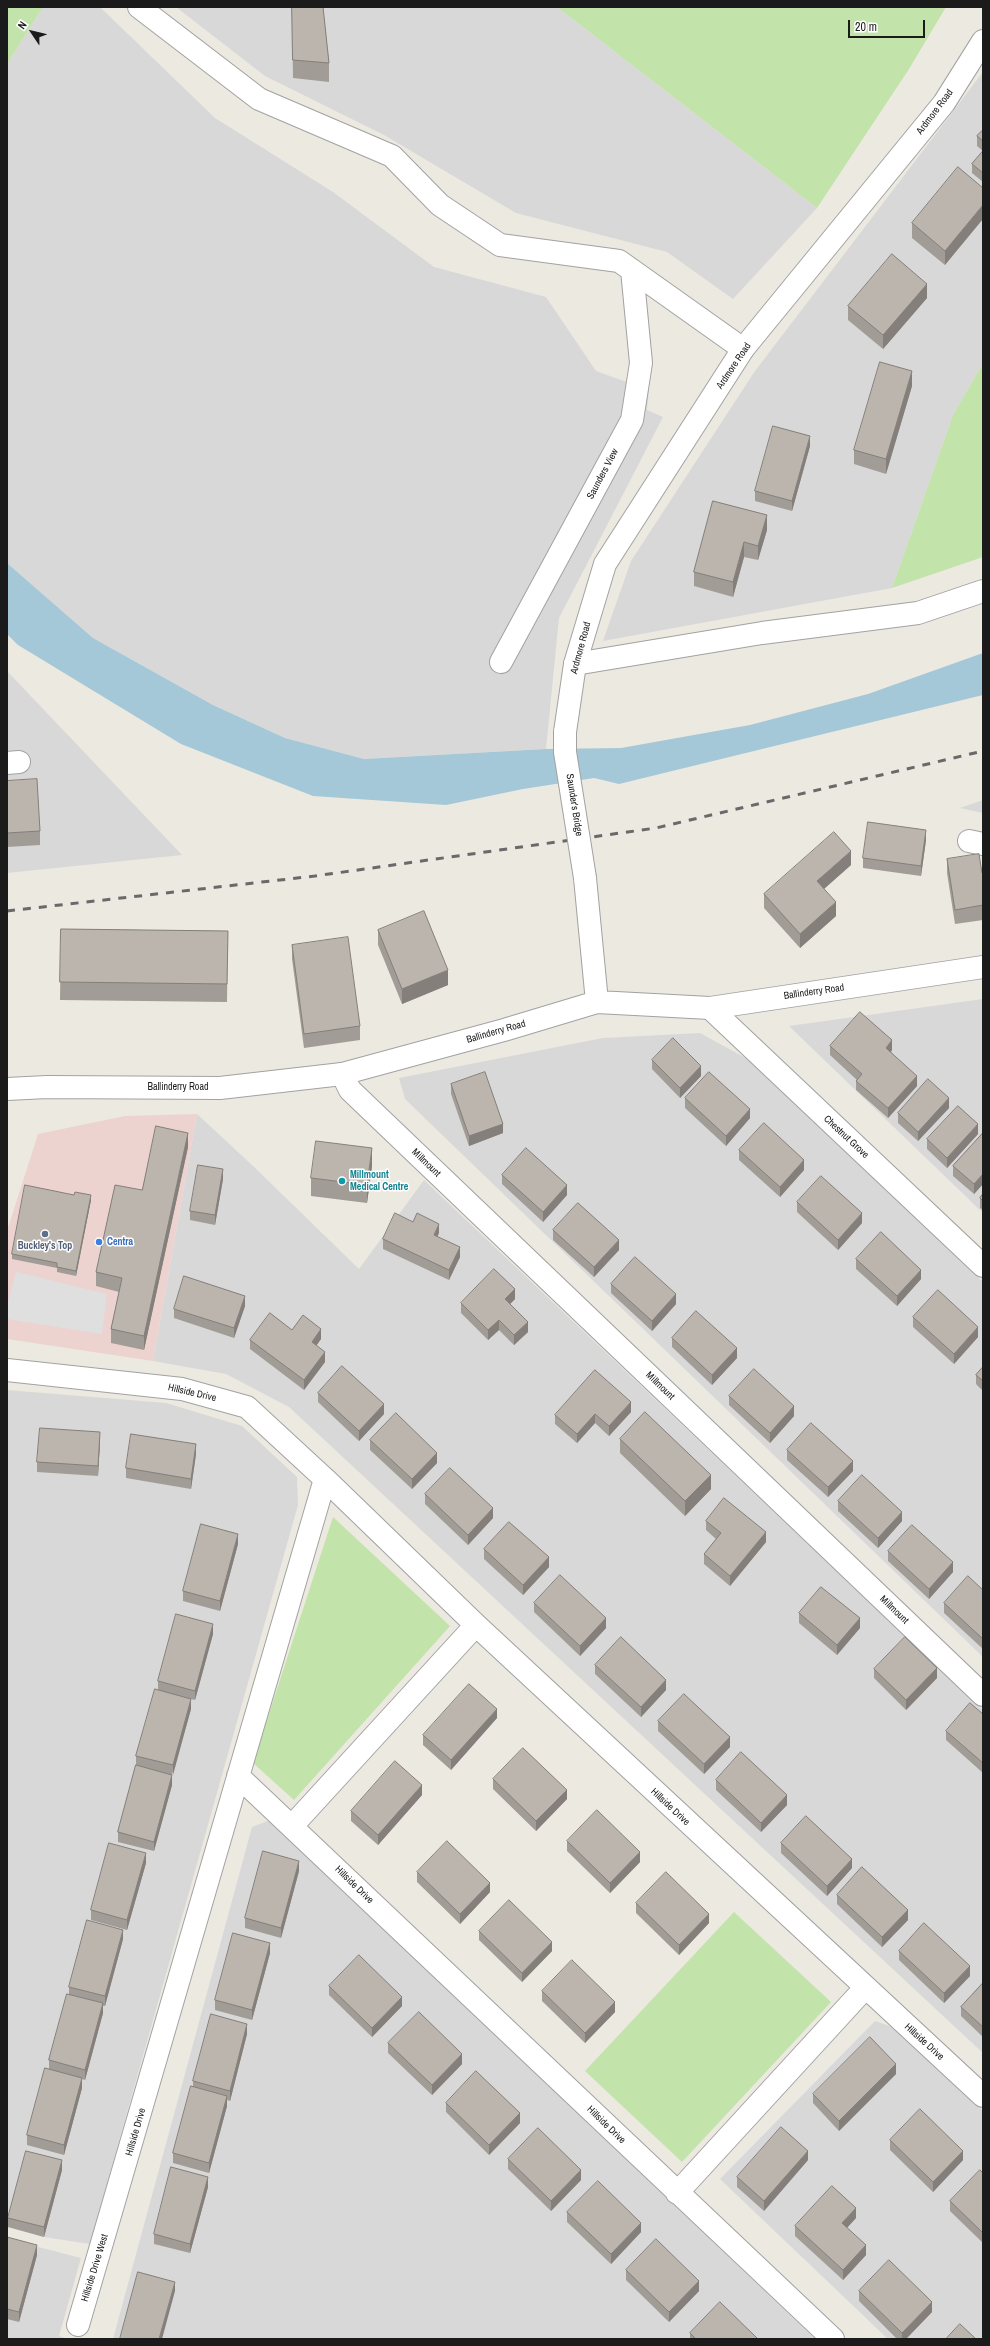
<!DOCTYPE html>
<html>
<head>
<meta charset="utf-8">
<style>
  body { margin:0 }
  #map { position:relative; width:990px; height:2346px; overflow:hidden; background:#ece9e1; font-family:"Archivo Narrow",sans-serif }
  canvas { display:block }
  .frame { position:absolute; inset:0; border:8px solid #1b1b1b; pointer-events:none }
  .north { position:absolute; left:12px; top:12px; width:40px; height:40px; -webkit-text-stroke:3px #fff; paint-order:stroke; rotate:305deg; font-size:11px; font-weight:700; line-height:16px; text-align:center; color:#1b1b1b }
  .north::after { content:''; display:block; margin:auto; width:14px; height:18px; background:#1b1b1b; clip-path:polygon(50% 0,100% 100%,50% 72%,0 100%) }
  .scale { position:absolute; left:848px; top:20px; width:77px; height:18px; box-sizing:border-box; border:2px solid #1b1b1b; border-top:0; padding-left:5px; font-size:12px; line-height:14px; white-space:nowrap; color:#1b1b1b; -webkit-text-stroke:3px #fff; paint-order:stroke }
</style>
</head>
<body>
<div id="map">
<canvas width="990" height="2346"></canvas>
<div class="frame"></div>
<div class="north">N</div>
<div class="scale">20 m</div>
</div>
<script>
const c = document.querySelector('canvas').getContext('2d');
c.lineJoin = 'round';
function paint(path, color) {
  c.fillStyle = color;
  c.fill(path, 'evenodd');
}
function trace(path, color, width, dash) {
  c.strokeStyle = color;
  c.lineWidth = width;
  c.lineCap = dash ? 'butt' : 'round';
  c.setLineDash(dash || []);
  c.stroke(path);
}
function drawText(font, color, halo, rows, align = 'center') {
  c.font = font + ' "Archivo Narrow",sans-serif';
  c.lineWidth = 3;
  c.setLineDash([]);
  c.textBaseline = 'middle';
  c.strokeStyle = halo;
  c.fillStyle = color;
  for (const [text, x, y, turn = 0] of rows) {
    c.save();
    c.translate(x, y);
    c.rotate((+turn || 0) * Math.PI / 180);
    c.textAlign = isNaN(turn) ? turn : align;
    if (halo) c.strokeText(text, 0, 0);
    c.fillText(text, 0, 0);
    c.restore();
  }
}
const residential = new Path2D(`
  M43,7h57l115,111 118,74 101,75 112,30 50,74 53,19 -2,20 16,7 -104,201 -13,131 -182,10 -79,-21 -72,-33 -120,-67 -86,-75v-499z
  M176,7h381l260,201 -84,91 -66,-47 -151,-39 -132,-78 -119,-59z
  M983,72v291l-30,52 -61,173 -289,53 28,-80 124,-190z
  M7,671l175,184 -175,18z
  M983,800v13l-23,-5z
  M983,999v214l-194,-187z
  M700,1033l51,28 232,221v375l-578,-558 -6,-21 204,-40z
  M197,1114l55,51 107,104 65,-89 559,530v343l-694,-646 -63,-33 -73,-13z
  M7,1390l159,13 76,23 55,51 1,28 -208,739 -46,-7 -37,-10z
  M270,1820l462,440 83,79h-702l139,-512z
  M875,2021l20,7 88,83v228h-95l-168,-160z
  M7,2239l74,19 -22,78 10,3h-62z`);
const commercial = new Path2D(`
  M197,1114l-44,247 -146,-22v-108l31,-97 87,-18z`);
const grass = new Path2D(`
  M7,7h36l-36,57z
  M557,7h389l-37,62 -92,139z
  M983,363v194l-91,31 61,-173z
  M333,1517l117,109 -156,174 -41,-37z
  M734,1912l97,90 -149,160 -97,-91z`);
const parking = new Path2D(`
  M16,1272l91,22 -5,40 -95,-15v-13z`);
const water = new Path2D(`
  M7,563l86,75 120,67 72,33 79,21 182,-10 75,-1 129,-23 118,-31 115,-41v42l-364,89 -25,-6 -71,11 -77,16 -133,-9 -132,-52 -163,-99 -11,-11z`);
const minor = new Path2D(`
  M139,7l120,92 133,57 48,49 60,40 119,16 124,88
  M501,662l131,-242 9,-57 -9,-93
  M575,664l187,-31 156,-20 65,-22
  M7,763l12,-1
  M969,841l14,3
  M710,1008l273,258
  M342,1074l8,16 633,605
  M7,1370l175,19 65,18 78,72 151,146 507,471
  M238,1776l595,563
  M292,1826l184,-201
  M677,2193l188,-205
  M78,2325l247,-846`);
const tertiary = new Path2D(`
  M565,732l10,-68 30,-100 138,-215 201,-246 39,-62
  M585,878l12,124
  M7,1089l40,-2 173,1 122,-14 162,-44 93,-28 113,6 273,-41`);
const rail = new Path2D(`
  M7,911l308,-35 341,-48 327,-77`);
const tertiaryBridge = new Path2D(`
  M565,732v20l20,126`);
const wall = new Path2D(`
  M292,7h31l6,56v19l-36,-4z
  M983,130v21l-6,-5v-10z
  M983,151v31l-11,-9v-9z
  M983,188l-38,77 -33,-27v-15z
  M927,298l-44,51 -35,-29v-14z
  M912,386l-26,88 -32,-10v-14z
  M810,446l-18,65 -37,-10v-10z
  M713,501l54,29 -9,30 -14,-3 -11,40 -39,-11v-14z
  M7,781l33,50v14l-33,2z
  M926,840l-5,36 -58,-8v-10z
  M947,859l35,14h1v47l-28,4 -8,-51z
  M851,865l-27,24 12,27 -36,32 -36,-40v-14z
  M61,929l167,2 -1,71 -167,-2z
  M378,930l70,55 -46,19 -24,-59z
  M292,945l68,81v14l-56,8 -12,-89z
  M830,1046l62,4 -1,2 26,34 -29,32 -32,-28v-9l1,-1 -27,-25z
  M652,1060l49,16 -21,22 -28,-29z
  M451,1084l52,49 -34,13 -18,-52z
  M685,1098l65,20 -24,28 -41,-38z
  M949,1108l-31,33 -20,-18v-10z
  M983,1133v51l-9,10 -21,-18v-10z
  M978,1134l-31,34 -20,-19v-10z
  M188,1147l-44,203 -33,-7v-14l8,-37 -23,-6v-14l46,-82z
  M739,1150l65,20 -24,27 -41,-37z
  M372,1166l-5,37 -56,-7v-18z
  M502,1175l65,20 -24,27 -41,-38z
  M223,1179l-8,46 -25,-5v-9z
  M983,1194v16l-3,-2v-10z
  M91,1200l-15,76 -19,-4v-4l-45,-9v-5z
  M797,1202l65,21 -24,27 -41,-38z
  M553,1230l66,20 -25,27 -41,-37z
  M439,1233l-2,3 23,21 -11,23 -66,-31v-10z
  M856,1259l65,20 -24,27 -41,-37z
  M611,1284l65,20 -24,27 -41,-38z
  M515,1299l-5,5 18,28 -14,13 -15,-15 -11,10 -27,-27v-10z
  M245,1306l-11,32 -60,-20v-9z
  M913,1317l65,20 -24,27 -41,-37z
  M292,1330l29,9 -5,6 9,17 -21,28 -54,-41v-9z
  M672,1338l65,20 -25,27 -40,-38z
  M983,1367v24l-7,-7v-9z
  M318,1393l66,21 -25,27 -41,-39z
  M729,1396l65,20 -24,27 -41,-38z
  M631,1412l-22,24 -14,-13 -18,20 -22,-19v-9z
  M620,1439l91,50 -26,27 -65,-63z
  M370,1440l67,23 -25,26 -42,-39z
  M100,1442l-2,34 -61,-4v-10z
  M787,1450l66,21 -25,26 -41,-37z
  M196,1454l-5,35 -65,-11v-10z
  M425,1494l68,24 -25,27 -43,-41z
  M838,1501l64,20 -24,27 -40,-37z
  M706,1521l60,21 -36,44 -26,-22v-10l12,-15 -10,-9z
  M238,1544l-18,67 -37,-10v-10z
  M484,1549l65,18 -26,28 -39,-36z
  M888,1551l65,21 -24,27 -41,-38z
  M983,1590v59l-39,-36v-10z
  M534,1603l72,25 -26,28 -46,-44z
  M799,1613l61,15 -23,27 -38,-32z
  M213,1634l-18,66 -4,-1v10l-19,66v10l-18,66 -36,-9v-10l18,-67v-9l22,-66v-9z
  M595,1665l71,25 -25,27 -46,-43z
  M874,1669l63,9 -31,32 -32,-32z
  M983,1714v59l-37,-33v-9z
  M497,1718l-46,52 -28,-25v-10z
  M658,1721l72,26 -26,27 -46,-43z
  M493,1779l74,20 -31,32 -43,-42z
  M716,1780l71,25 -26,27 -45,-42z
  M422,1795l-44,50 -27,-24v-10z
  M567,1841l73,21 -30,31 -43,-42z
  M781,1843l71,25 -25,28 -46,-43z
  M146,1863l-19,67 -36,-10v-10z
  M299,1871l-18,67 -36,-10v-10z
  M417,1872l73,20 -30,32 -43,-42z
  M837,1895l71,25 -26,27 -45,-43z
  M636,1903l73,20 -30,32 -43,-42z
  M479,1931l73,20 -30,31 -43,-42z
  M123,1939l-18,67h-2v7l-18,67 -3,-1v9l-18,67 -37,-10v-10l22,-66v-9l20,-66v-7z
  M899,1951l71,25 -26,27 -45,-43z
  M270,1953l-18,67 -37,-10v-10z
  M983,1983v54l-22,-21v-9z
  M329,1986l73,20 -30,31 -43,-42z
  M542,1991l73,21 -30,31 -43,-42z
  M247,2034l-17,67 -3,-1v6l-18,67 -36,-10v-10l20,-66v-6z
  M388,2043l74,21 -30,31 -44,-42z
  M896,2074l-57,57 -26,-28v-9z
  M446,2103l74,20 -31,32 -43,-43z
  M890,2140l73,20 -30,32 -43,-42z
  M508,2159l73,21 -30,31 -43,-42z
  M808,2160l-44,51 -27,-24v-10z
  M62,2170l-18,67 -36,-10v-9z
  M983,2173v70l-33,-32v-10z
  M208,2187l-18,66 -36,-9v-10z
  M567,2212l74,20 -30,32 -44,-42z
  M856,2218l-9,10 19,27 -23,25 -48,-44v-10z
  M7,2237l30,18 -18,67 -12,-3z
  M626,2270l73,21 -30,31 -43,-42z
  M859,2291l73,21 -26,27h-9l-38,-38z
  M690,2333l68,6h-68z`);
const shadedWall = new Path2D(`
  M983,205v14l-38,46v-14z
  M927,284v14l-44,51v-14z
  M912,371v15l-26,88v-15z
  M810,436v10l-18,65v-10z
  M767,515v15l-9,30v-14z
  M744,542v15l-11,40v-15z
  M926,830v10l-5,36v-10z
  M851,851v14l-34,30v-14z
  M836,902v14l-36,32v-14z
  M448,970v15l-46,19v-15z
  M892,1040v10l-6,8v-10z
  M701,1066v10l-21,22v-10z
  M917,1076v10l-29,32v-10z
  M949,1098v10l-31,33v-9z
  M750,1109v9l-24,28v-10z
  M503,1124v9l-34,13v-10z
  M978,1124v10l-31,34v-10z
  M188,1133v14l-44,203v-14z
  M372,1148v18l-5,37v-18z
  M804,1160v10l-24,27v-10z
  M223,1169v10l-8,46v-10z
  M983,1174v10l-9,10v-10z
  M567,1185v10l-24,27v-10z
  M91,1195v5l-15,76v-5z
  M862,1213v10l-24,27v-10z
  M439,1224v9l-5,11v-9z
  M619,1240v10l-25,27v-10z
  M460,1247v10l-11,23v-10z
  M921,1270v9l-24,27v-10z
  M515,1289v10l-10,10v-10z
  M676,1294v10l-24,27v-10z
  M245,1296v10l-11,32v-10z
  M499,1320v10l-11,10v-10z
  M528,1322v10l-14,13v-10z
  M978,1327v10l-24,27v-10z
  M321,1329v10l-9,13v-10z
  M737,1348v10l-25,27v-10z
  M325,1352v10l-21,28v-10z
  M631,1402v10l-22,24v-10z
  M384,1404v10l-25,27v-10z
  M794,1406v10l-24,27v-10z
  M595,1414v9l-18,20v-9z
  M100,1432v10l-2,34v-10z
  M196,1444v10l-5,35v-10z
  M437,1453v10l-25,26v-10z
  M853,1461v10l-25,26v-10z
  M711,1475v14l-26,27v-15z
  M493,1508v10l-25,27v-10z
  M902,1512v9l-24,27v-10z
  M766,1532v10l-36,44v-10z
  M238,1534v10l-18,67v-10z
  M549,1557v10l-26,28v-10z
  M953,1562v10l-24,27v-10z
  M606,1618v10l-26,28v-10z
  M860,1618v10l-23,27v-10z
  M213,1624v10l-18,66v-9z
  M937,1668v10l-31,32v-10z
  M666,1680v10l-25,27v-10z
  M191,1699v10l-18,66v-10z
  M497,1709v9l-46,52v-10z
  M730,1737v10l-26,27v-10z
  M172,1775v10l-18,66v-9z
  M422,1785v10l-44,50v-10z
  M567,1790v9l-31,32v-10z
  M787,1795v10l-26,27v-9z
  M640,1852v10l-30,31v-10z
  M146,1853v10l-19,67v-10z
  M852,1859v9l-25,28v-10z
  M299,1861v10l-18,67v-10z
  M490,1883v9l-30,32v-10z
  M908,1910v10l-26,27v-10z
  M709,1914v9l-30,32v-10z
  M123,1930v9l-18,67v-10z
  M552,1942v9l-30,31v-9z
  M270,1943v10l-18,67v-10z
  M970,1966v10l-26,27v-10z
  M402,1997v9l-30,31v-9z
  M615,2002v10l-30,31v-10z
  M103,2003v10l-18,67v-10z
  M247,2024v10l-17,67v-10z
  M462,2054v10l-30,31v-10z
  M896,2064v10l-57,57v-10z
  M82,2078v10l-18,67v-10z
  M227,2096v10l-18,67v-10z
  M520,2113v10l-31,32v-10z
  M808,2151v9l-44,51v-10z
  M963,2151v9l-30,32v-10z
  M62,2160v10l-18,67v-10z
  M581,2170v10l-30,31v-10z
  M208,2177v10l-18,66v-9z
  M856,2208v10l-14,15v-10z
  M641,2223v9l-30,32v-10z
  M37,2245v10l-18,67v-10z
  M866,2245v10l-23,25v-10z
  M699,2281v10l-30,31v-10z
  M175,2282v9l-13,48h-3z
  M932,2302v10l-26,27h-4v-6z`);
const building = new Path2D(`
  M292,7h31l6,56 -36,-3z
  M983,130v11l-6,-5z
  M983,151v22l-11,-9z
  M958,167l25,21v17l-38,46 -33,-28z
  M892,254l35,30 -44,51 -35,-29z
  M880,362l32,9 -26,88 -32,-9z
  M773,426l37,10 -18,65 -37,-10z
  M713,501l54,14 -9,31 -14,-4 -11,40 -39,-10z
  M37,779l3,52 -33,2v-52z
  M868,822l58,8 -5,36 -58,-8z
  M834,832l17,19 -34,30 19,21 -36,32 -36,-40z
  M979,854l3,19h1v32l-28,5 -8,-51z
  M424,911l24,59 -46,19 -24,-59z
  M61,929l167,2 -1,53 -167,-2z
  M348,937l12,89 -56,8 -12,-89z
  M860,1012l32,28 -6,8 31,28 -29,32 -32,-27 6,-7 -32,-28z
  M673,1038l28,28 -21,22 -28,-28z
  M485,1072l18,52 -34,12 -18,-52z
  M709,1072l41,37 -24,27 -41,-38z
  M928,1079l21,19 -31,34 -20,-19z
  M958,1106l20,18 -31,34 -20,-19z
  M764,1123l40,37 -24,27 -41,-37z
  M156,1126l32,7 -44,203 -33,-7 11,-51 -26,-6 19,-87 27,5z
  M983,1133v41l-9,10 -21,-18z
  M316,1141l56,7 -5,37 -56,-7z
  M526,1148l41,37 -24,27 -41,-37z
  M198,1165l25,4 -8,46 -25,-4z
  M821,1176l41,37 -24,27 -41,-38z
  M25,1185l49,10 1,-3 16,3 -15,76 -19,-4v-4l-45,-9z
  M983,1194v7l-3,-3z
  M578,1203l41,37 -25,27 -41,-37z
  M395,1213l18,9 4,-9 22,11 -5,11 26,12 -11,23 -66,-31z
  M881,1232l40,38 -24,26 -41,-37z
  M635,1257l41,37 -24,27 -41,-37z
  M494,1269l21,20 -10,10 23,23 -14,13 -15,-15 -11,10 -27,-27z
  M184,1276l61,20 -11,32 -60,-19z
  M938,1290l40,37 -24,27 -41,-37z
  M696,1311l41,37 -25,27 -40,-37z
  M270,1313l22,17 11,-15 18,14 -9,13 13,10 -21,28 -54,-40z
  M342,1366l42,38 -25,27 -41,-38z
  M983,1367v14l-7,-6z
  M754,1369l40,37 -24,27 -41,-37z
  M595,1370l36,32 -22,24 -14,-12 -18,20 -22,-19z
  M645,1412l66,63 -26,26 -65,-62z
  M396,1413l41,40 -25,26 -42,-39z
  M811,1423l42,38 -25,26 -41,-37z
  M40,1428l60,4 -2,34 -61,-4z
  M131,1434l65,10 -5,35 -65,-11z
  M450,1468l43,40 -25,27 -43,-41z
  M862,1475l40,37 -24,26 -40,-37z
  M724,1498l42,34 -36,44 -26,-22 17,-21 -15,-12z
  M509,1522l40,35 -26,28 -39,-36z
  M201,1524l37,10 -18,67 -37,-10z
  M912,1525l41,37 -24,27 -41,-38z
  M560,1575l46,43 -26,28 -46,-43z
  M968,1576l15,14v49l-39,-36z
  M821,1587l39,31 -23,27 -38,-32z
  M176,1614l37,10 -18,67 -37,-10z
  M621,1637l45,43 -25,27 -46,-42z
  M905,1637l32,31 -31,32 -32,-31z
  M469,1684l28,25 -46,51 -28,-25z
  M155,1689l36,10 -18,66 -37,-9z
  M684,1694l46,43 -26,27 -46,-43z
  M970,1703l13,11v49l-37,-32z
  M523,1748l44,42 -31,31 -43,-42z
  M741,1752l46,43 -26,28 -45,-43z
  M395,1761l27,24 -44,50 -27,-24z
  M136,1765l36,10 -18,67 -36,-10z
  M597,1810l43,42 -30,31 -43,-42z
  M806,1816l46,43 -25,27 -46,-43z
  M447,1841l43,42 -30,31 -43,-42z
  M109,1843l37,10 -19,67 -36,-10z
  M263,1851l36,10 -18,67 -36,-10z
  M862,1867l46,43 -26,27 -45,-42z
  M666,1872l43,42 -30,31 -43,-42z
  M509,1900l43,42 -30,31 -43,-42z
  M87,1920l36,10 -18,66 -36,-9z
  M924,1923l46,43 -26,27 -45,-42z
  M233,1933l37,10 -18,67 -37,-10z
  M359,1955l43,42 -30,31 -43,-42z
  M572,1960l43,42 -30,31 -43,-42z
  M983,1983v44l-22,-20z
  M67,1994l36,9 -18,67 -36,-10z
  M419,2012l43,42 -30,31 -44,-42z
  M211,2014l36,10 -17,67 -37,-10z
  M870,2037l26,27 -57,57 -26,-27z
  M45,2068l37,10 -18,67 -37,-10z
  M476,2071l44,42 -31,32 -43,-42z
  M191,2086l36,10 -18,67 -36,-10z
  M920,2109l43,42 -30,31 -43,-42z
  M781,2127l27,24 -44,50 -27,-24z
  M538,2128l43,42 -30,31 -43,-42z
  M26,2151l36,9 -18,67 -36,-9z
  M171,2167l37,10 -18,67 -36,-10z
  M980,2170l3,3v60l-33,-32z
  M598,2181l43,42 -30,31 -44,-42z
  M832,2186l24,22 -14,15 24,22 -23,25 -48,-44z
  M7,2237l30,8 -18,67 -12,-3z
  M656,2239l43,42 -30,31 -43,-42z
  M889,2260l43,42 -30,31 -43,-42z
  M138,2272l37,10 -16,57h-39z
  M720,2302l38,37h-62l-6,-6z
  M960,2324l16,15h-30z`);
const markers = [
  [342,1181,4,"#0f9aa8"],
  [45,1234,4,"#5c6f8a"],
  [99,1242,4,"#3f7fe0"]
];
const streetNames = [
  ["Ardmore Road",935,112,-53],
  ["Ardmore Road",734,366,-56],
  ["Saunders View",603,474,-62],
  ["Ardmore Road",581,648,-75],
  ["Saunder's Bridge",574,805,81],
  ["Ballinderry Road",814,992,-8],
  ["Ballinderry Road",496,1032,-16],
  ["Ballinderry Road",178,1087],
  ["Chestnut Grove",846,1137,43],
  ["Millmount",426,1163,44],
  ["Millmount",660,1386,44],
  ["Hillside Drive",192,1393,13],
  ["Millmount",894,1610,44],
  ["Hillside Drive",670,1807,43],
  ["Hillside Drive",354,1885,44],
  ["Hillside Drive",924,2042,42],
  ["Hillside Drive",606,2125,44],
  ["Hillside Drive",136,2132,-74],
  ["Hillside Drive West",95,2268,-73]
];
const cultureNames = [
  ["Millmount",350,1175],
  ["Medical Centre",350,1187]
];
const shopNames = [
  ["Centra",107,1242]
];
const serviceNames = [
  ["Buckley's Top",45,1246]
];
paint(residential, '#d9d8d8');
paint(commercial, '#ecd3d0');
paint(grass, '#c2e3a9');
paint(parking, '#dfdfdf');
paint(water, '#a4c8d7');
trace(minor, '#a2a2a2', 24);
trace(tertiary, '#a2a2a2', 24);
trace(minor, '#fff', 22);
trace(tertiary, '#fff', 22);
trace(rail, '#696969', 3, [8, 8]);
trace(tertiaryBridge, '#a2a2a2', 24, []);
trace(tertiaryBridge, '#fff', 22);
paint(wall, '#a29c96');
paint(shadedWall, '#847f7a');
paint(building, '#bcb5ae');
trace(building, '#847f7a', 1);
for (const [x, y, r, color] of markers) {
  const dot = new Path2D();
  dot.arc(x, y, r, 0, 2 * Math.PI);
  c.fillStyle = color;
  c.fill(dot);
  trace(dot, '#fff', 1.5);
}
drawText('10px', '#1b1b1b', '#fff', streetNames);
drawText('bold 10px', '#0d838f', '#fff', cultureNames, 'left');
drawText('bold 10px', '#366cbe', '#fff', shopNames, 'left');
drawText('bold 10px', '#4e5e75', '#fff', serviceNames);
</script>
</body>
</html>
